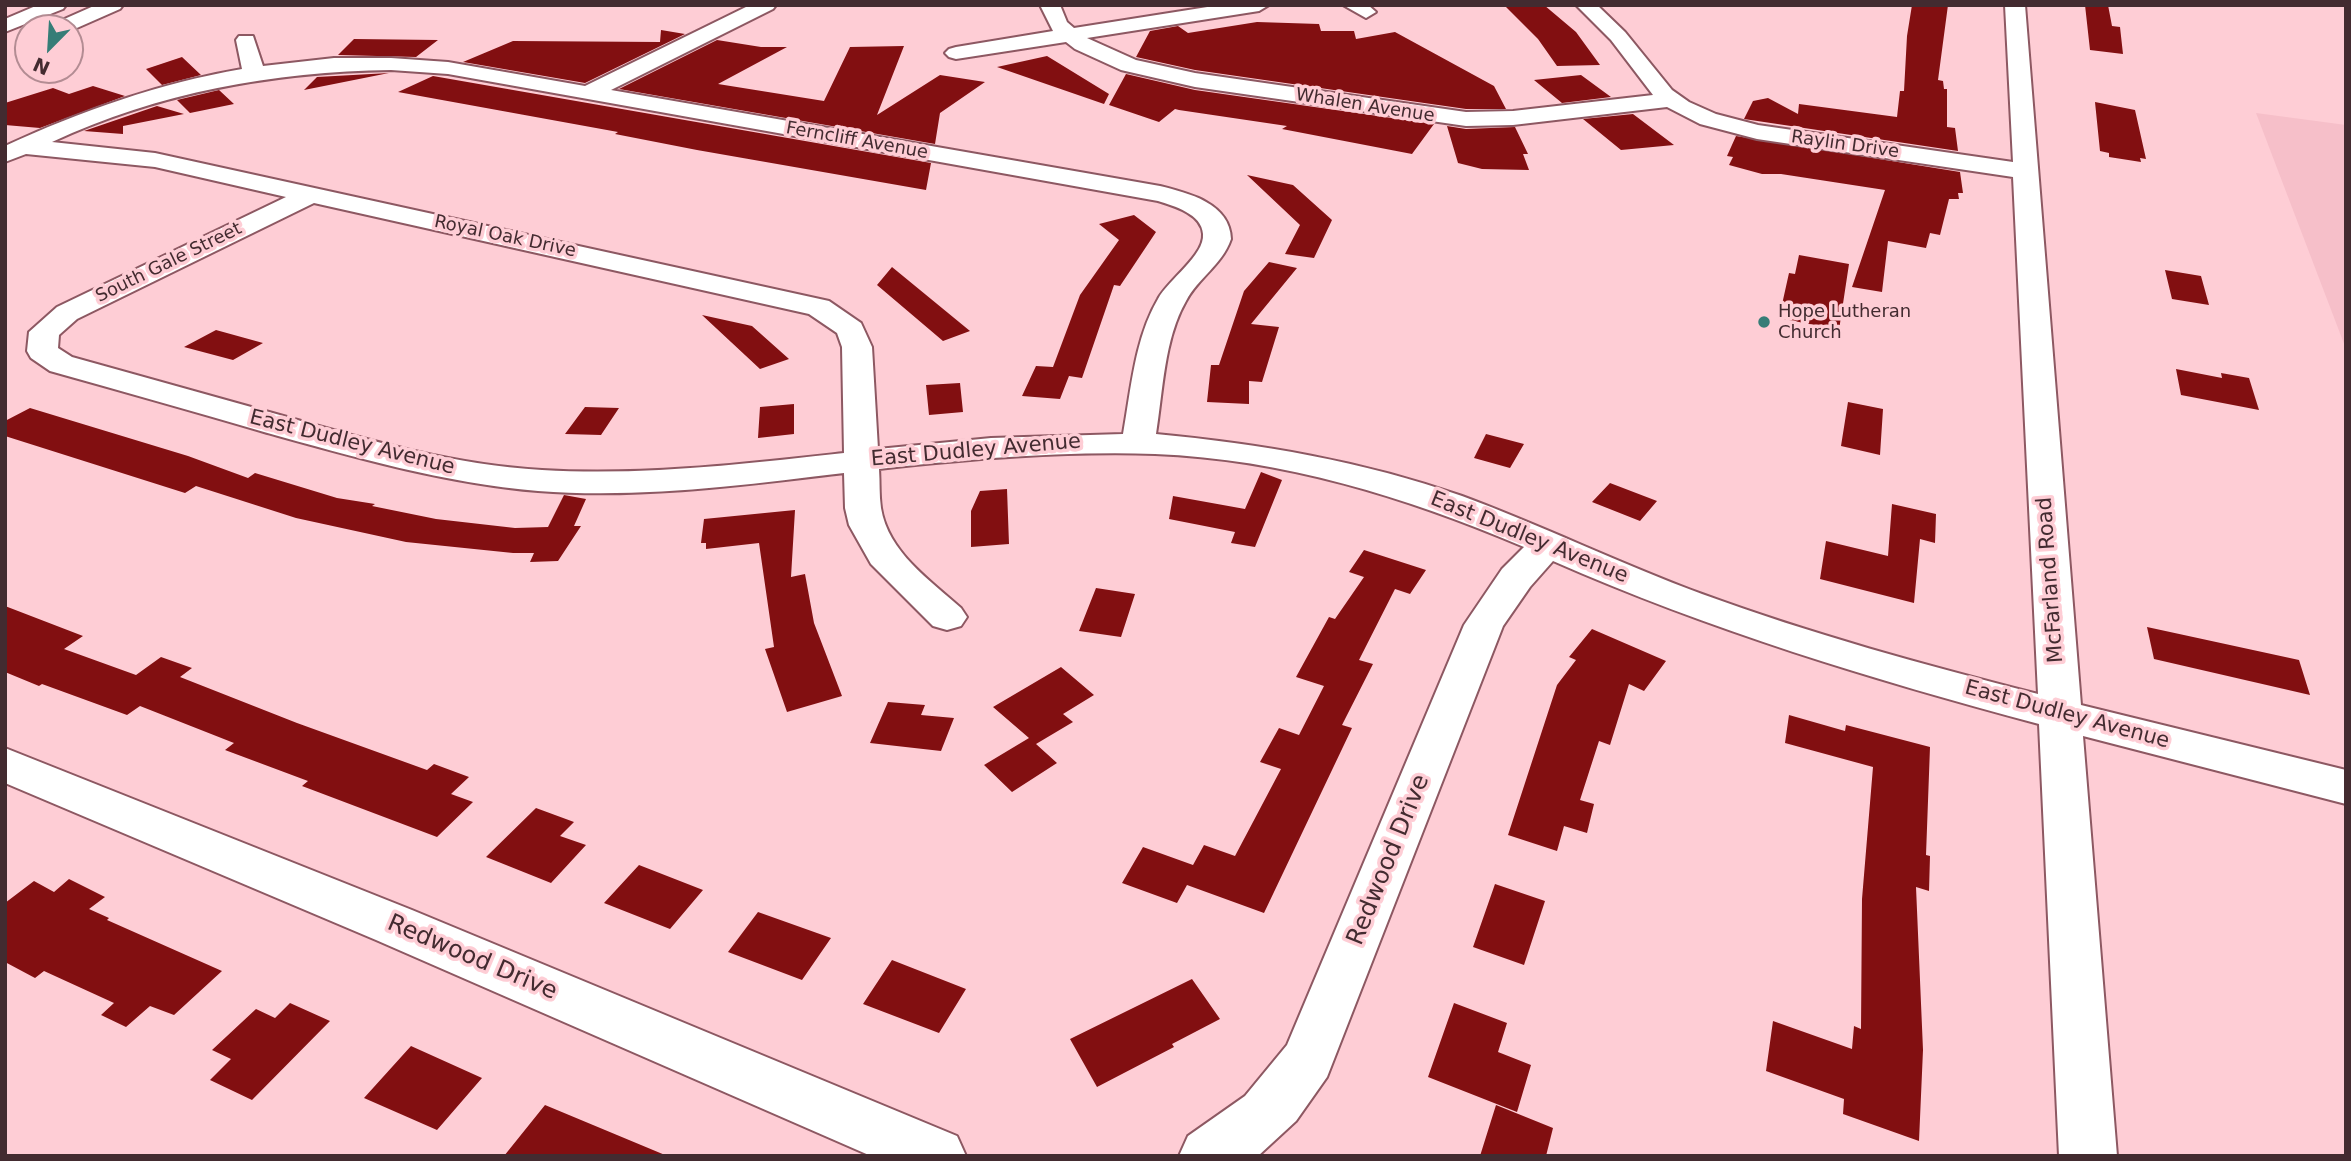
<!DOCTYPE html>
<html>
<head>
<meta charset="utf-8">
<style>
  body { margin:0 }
  #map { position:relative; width:2351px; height:1161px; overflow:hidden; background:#fecdd5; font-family:"DejaVu Sans",sans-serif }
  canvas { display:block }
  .frame { position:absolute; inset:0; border:7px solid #432b30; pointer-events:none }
  .north { position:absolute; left:14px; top:14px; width:70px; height:70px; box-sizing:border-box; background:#fecdd5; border:2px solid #b38c93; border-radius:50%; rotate:204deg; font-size:19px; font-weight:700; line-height:28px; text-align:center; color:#432b30 }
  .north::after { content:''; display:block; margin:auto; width:24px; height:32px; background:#367d77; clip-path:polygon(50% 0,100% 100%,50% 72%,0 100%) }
</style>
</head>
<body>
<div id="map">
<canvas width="2351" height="1161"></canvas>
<div class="frame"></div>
<div class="north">N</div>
</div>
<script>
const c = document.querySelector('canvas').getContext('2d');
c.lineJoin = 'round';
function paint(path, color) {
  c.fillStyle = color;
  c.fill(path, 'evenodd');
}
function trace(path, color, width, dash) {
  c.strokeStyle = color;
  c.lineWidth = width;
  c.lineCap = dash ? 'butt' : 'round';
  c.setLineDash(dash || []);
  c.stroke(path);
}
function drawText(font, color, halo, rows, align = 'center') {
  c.font = font + ' "DejaVu Sans",sans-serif';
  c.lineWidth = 7;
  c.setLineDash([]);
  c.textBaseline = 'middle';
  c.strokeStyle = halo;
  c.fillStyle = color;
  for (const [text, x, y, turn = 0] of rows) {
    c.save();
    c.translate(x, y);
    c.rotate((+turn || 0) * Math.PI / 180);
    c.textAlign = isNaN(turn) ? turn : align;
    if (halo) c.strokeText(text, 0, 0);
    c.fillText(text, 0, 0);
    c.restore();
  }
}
const built = new Path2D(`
  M2256,113l90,12v224z`);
const building = new Path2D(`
  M1504,5h40l32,27 24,33 -43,1 -19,-27z
  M1912,5h36l-10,75 5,1 1,8h3v38l8,1 3,23 -214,-32 9,-18 15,-3 30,16 1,-10 98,13 3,-26h4l3,-55z
  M2085,5h23l4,21 8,1 3,27 -33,-4z
  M1257,22l62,2 2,7h33l2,8 39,-7 99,54 12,23h-40l-271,-39 -59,-13 14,-26 28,-5 10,7z
  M661,30l24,4 -100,49 -122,-21 50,-21 147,1z
  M354,39l84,1 -22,17 -78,-2z
  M717,40l44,7h26l-69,37 106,17 26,-54 54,-1 -27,69 63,-40 45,7 -45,31 -5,31 -316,-55z
  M1047,56l62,38 -5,10 -107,-37z
  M182,57l19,18 -39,10 -16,-16z
  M389,73l-85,17 13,-13z
  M1126,74l69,16 239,34 -22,30 -130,-25 5,-3 -108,-16 -4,-1 -16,13 -50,-17z
  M1581,75l30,22 -49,6 -28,-23z
  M433,76l498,87 -5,27 -229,-40 -82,-16 3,-2 -220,-40z
  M93,86l32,10 -85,32 -35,-3v-22l48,-15 16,6z
  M219,90l15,14 -44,9 -13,-13z
  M2095,102l40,8 11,49 -6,-1 1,4 -32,-5v-4l-9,-2z
  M157,106l27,8 -61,12v8l-39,-3z
  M1633,114l41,31 -53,5 -38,-31z
  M1447,126l19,3 49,-2 13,27h-5l6,16 -47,-1 -24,-6z
  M1736,136l224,36 3,21h-5l1,6h-10l-9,36 -10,-2 -4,15 -38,-7 -6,51 -30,-5 33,-97 -104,-16h-19l-33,-9 4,-8 -6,-1z
  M1247,175l46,10 39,35 -18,38 -29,-4 15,-29z
  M1134,215l22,17 -36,54 -6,-1 -32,93 -13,-2 -9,23 -38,-3 14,-30 17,1 27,-72 39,-55 -20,-16z
  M1799,255l50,9 -10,66 -60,-12 10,-45 6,1z
  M1269,262l28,6 -46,56 28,3 -17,55 -13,-1v23l-42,-2 4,-37h8l25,-74z
  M892,267l78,64 -27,10 -66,-56z
  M2165,270l36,6 8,29 -37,-6z
  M702,315l50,11 37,33 -29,10z
  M216,330l47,13 -30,17 -49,-13z
  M2176,369l46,9 -1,-5 28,5 10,32 -78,-15z
  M960,383l3,29 -34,3 -3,-30z
  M1848,402l35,7 -3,46 -39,-9z
  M794,404v30l-36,4 2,-31z
  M585,407l34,1 -18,27 -36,-1z
  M30,408l158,48 60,22 7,-5 82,25 38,6 -3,2 64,13 79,9 33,-1 16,-32 22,4 -12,27h7l-23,35 -28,1 4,-9h-21l-107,-11 -110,-24 -100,-32 -11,7 -180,-57v-15z
  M1486,434l38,10 -14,24 -36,-10z
  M1261,472l21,8 -27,67 -24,-4 4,-11 -66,-13 4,-23 72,13z
  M1610,483l47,18 -17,20 -48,-19z
  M1007,489l2,55 -38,3v-36l9,-20z
  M1892,504l44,10 -1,29 -15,-4 -6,64 -94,-24 6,-38 62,15z
  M795,510l-4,67 14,-3 9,49 28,73 -55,16 -22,-63 9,-2 -15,-104 -53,6v-6h-5l3,-24z
  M1364,550l62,20 -16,24 -15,-5 -36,71 14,4 -31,61 10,3 -88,185 -77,-28 -10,18 -55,-20 21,-36 50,18 11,-20 31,11 46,-87 -21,-7 19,-34 20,7 25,-49 -28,-9 33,-60 6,2 29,-42 -15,-5z
  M1096,588l39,6 -14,43 -42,-6z
  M5,606l78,30 -19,13 72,26 25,-18 31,11 -12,9 117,46 130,47 7,-6 35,13 -18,17 22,8 -36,35 -135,-51 6,-5 -83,-31 9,-7 -94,-37 -13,9 -85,-31 -3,2 -34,-14z
  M2147,627l152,33 11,35 -156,-36z
  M1592,629l74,32 -22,30 -15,-7 -19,61 -11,-4 -19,59 14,4 -7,29 -23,-7 -7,25 -49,-16 49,-150 19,-25 -7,-3z
  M1061,667l33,28 -31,19 10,8 -37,22 21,19 -45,29 -28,-27 45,-27 -36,-31z
  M888,702l37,3 -4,10 33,3 -13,33 -71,-8z
  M1789,715l56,16 1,-6 84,22 -4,108 4,1 -1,35 -13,-4 7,163 -4,91 -76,-27 1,-15 -78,-28 7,-50 79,28 2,-23 7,3 1,-130 11,-132 -88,-24z
  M536,808l38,14 -14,14 26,9 -35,38 -65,-26z
  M639,865l64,25 -33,39 -66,-26z
  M69,879l36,18 -16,12 20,9 -2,2 115,51 -48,44 -24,-9 -24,21 -25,-12 13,-12 -70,-32 -9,7 -30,-16v-59l29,-22 20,11z
  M1495,884l50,17 -21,64 -51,-18z
  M758,912l73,26 -29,42 -74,-28z
  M892,960l74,29 -27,44 -76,-29z
  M1192,979l28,40 -48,25 2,3 -77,40 -27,-48z
  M290,1003l40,18 -78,79 -42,-20 21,-21 -19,-9 44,-41 19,9z
  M1454,1003l53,20 -9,29 33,13 -14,47 -89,-35z
  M411,1046l71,32 -45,52 -73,-32z
  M545,1105l120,50v1h-161z
  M1496,1105l57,23 -7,28h-66z`);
const minor = new Path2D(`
  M750,5h26l-3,4 -162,81 549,96c28,7 70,17 71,53 -9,26 -33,39 -45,62 -22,38 -23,90 -30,133 105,10 207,27 306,62 81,30 159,68 240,98 109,40 223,71 336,100l-25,-517 -256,-38 -57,-15 -33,-17 -154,18 -47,1 -271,-39 -74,-17 -46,-21 -9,-7 -110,17 -7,-2 -4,-4 4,-4 7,-2 97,-16 -13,-26h20l7,17 7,6 146,-23h49l-10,6 -172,27 49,22 59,13 271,39 47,-1 140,-16 -42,-55 -35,-35h21l28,27 47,58 17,12 27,12 42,11 255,37 -8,-157h20l56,700 265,65v34l-263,-68 34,420h-58l-20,-432c-165,-44 -329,-94 -486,-163l-23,26 -27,39 -176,451 -31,44 -38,35h-79l9,-20 57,-40 42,-51 177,-420 38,-56 22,-22c-118,-50 -240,-88 -369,-93 -92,-3 -185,5 -276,15 1,13 0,26 2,39 7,44 49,72 80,100l6,9 -6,9 -14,4 -14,-4 -62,-62 -22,-39 -4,-17 -1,-35c-100,12 -205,26 -306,18 -94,-8 -184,-34 -274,-59 -71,-21 -143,-41 -214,-61l-19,-13 -4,-7 2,-19 28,-25 229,-110 -131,-30 -129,-13 -21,8v-16c76,-35 155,-63 237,-77l-6,-29 3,-4h14l10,30 71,-8h57l57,4 137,24zM391,70l57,4 710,127c16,5 44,13 45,33 2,21 -35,46 -45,65 -23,39 -27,90 -35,135l-132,4 -113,11 -6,-102 -11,-24 -32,-22 -674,-148 -103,-11c107,-50 221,-70 339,-72zM314,203l495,111 28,19 5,14 2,106c-100,11 -202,23 -302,17 -87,-5 -171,-29 -255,-53 -72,-20 -143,-40 -215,-60l-14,-9 1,-13 18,-16z
  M1343,5h25l8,7 -10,6z
  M5,748l407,162 545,226 9,20h-95l-495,-216 -371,-157z`);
const highway = new Path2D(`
  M38,5h28l-3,4 -58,23v-13z
  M96,5h27l-3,4 -50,22v-3h-20l3,-4z`);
const markers = [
  [1764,322,7,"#367d77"]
];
const farStreetnames = [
  ["Whalen Avenue",1365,106,9],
  ["Ferncliff Avenue",857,141,10],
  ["Raylin Drive",1845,145,8],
  ["Royal Oak Drive",505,237,12],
  ["South Gale Street",169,263,-26]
];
const farPoinames = [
  ["Hope Lutheran",1778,312],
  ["Church",1778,333]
];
const streetNames = [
  ["East Dudley Avenue",352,443,14],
  ["East Dudley Avenue",976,451,-5],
  ["East Dudley Avenue",1529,538,22],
  ["McFarland Road",2051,580,-94],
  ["East Dudley Avenue",2067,715,15]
];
const nearStreetnames = [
  ["Redwood Drive",1389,860,-68],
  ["Redwood Drive",472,958,23]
];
paint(built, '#f6bfc9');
paint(building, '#820f11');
trace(minor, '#8d5862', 4);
trace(highway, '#8d5862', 4);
paint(minor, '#fff');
paint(highway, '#fff');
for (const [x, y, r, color] of markers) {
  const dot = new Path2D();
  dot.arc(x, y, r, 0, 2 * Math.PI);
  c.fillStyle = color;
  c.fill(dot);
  trace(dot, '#fecdd5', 2.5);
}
drawText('18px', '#432b30', '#fecdd5', farStreetnames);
drawText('18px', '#432b30', '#fecdd5', farPoinames, 'left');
drawText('21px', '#432b30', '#fecdd5', streetNames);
drawText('24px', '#432b30', '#fecdd5', nearStreetnames);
</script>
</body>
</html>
